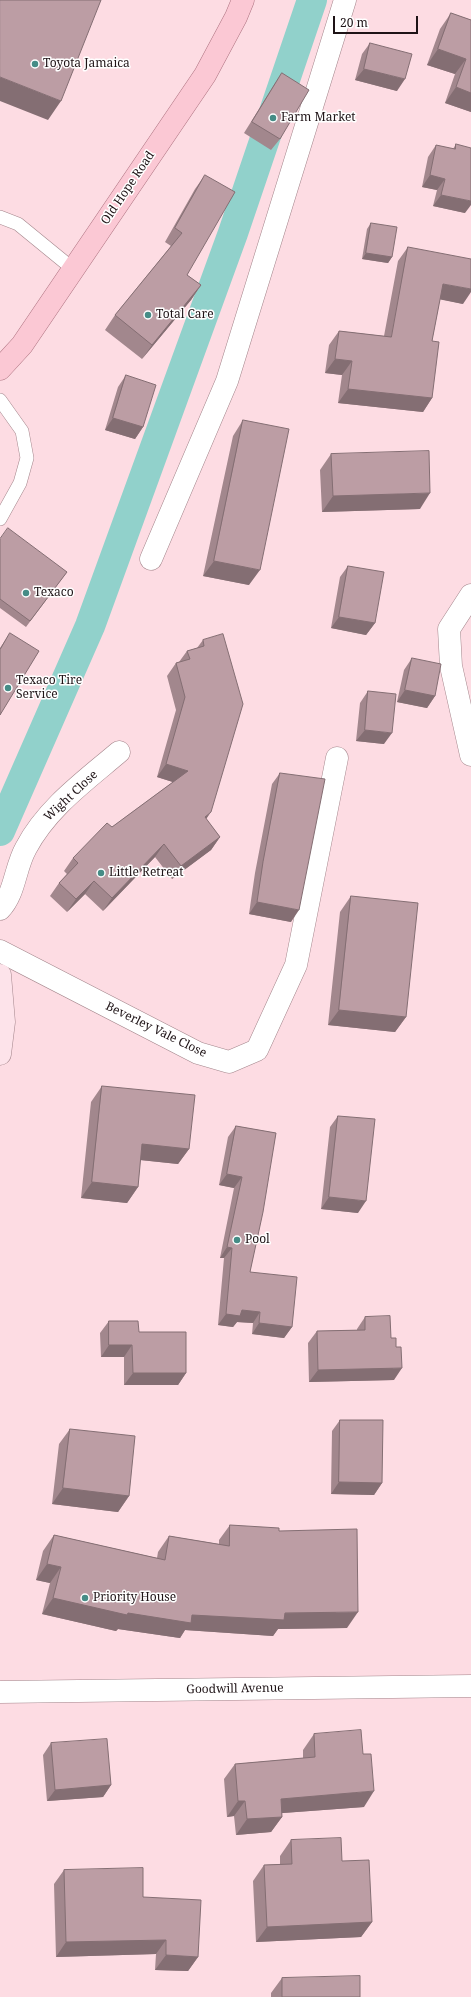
<!DOCTYPE html>
<html>
<head>
<meta charset="utf-8">
<style>
  body { margin:0 }
  #map { position:relative; width:471px; height:1997px; overflow:hidden; background:#fddce3; font-family:"Noto Serif",serif }
  canvas { display:block }
  .scale { position:absolute; left:333px; top:16px; width:85px; height:18px; box-sizing:border-box; border:2px solid #1e1316; border-top:0; padding-left:5px; font-size:12px; line-height:14px; white-space:nowrap; color:#1e1316; -webkit-text-stroke:3px #fff; paint-order:stroke }
</style>
</head>
<body>
<div id="map">
<canvas width="471" height="1997"></canvas>
<div class="scale">20 m</div>
</div>
<script>
const c = document.querySelector('canvas').getContext('2d');
c.lineJoin = 'round';
function trace(path, color, width, dash) {
  c.strokeStyle = color;
  c.lineWidth = width;
  c.lineCap = dash ? 'butt' : 'round';
  c.setLineDash(dash || []);
  c.stroke(path);
}
function paint(path, color) {
  c.fillStyle = color;
  c.fill(path, 'evenodd');
}
function drawText(font, color, halo, rows, align = 'center') {
  c.font = font + ' "Noto Serif",serif';
  c.lineWidth = 3;
  c.setLineDash([]);
  c.textBaseline = 'middle';
  c.strokeStyle = halo;
  c.fillStyle = color;
  for (const [text, x, y, turn = 0] of rows) {
    c.save();
    c.translate(x, y);
    c.rotate((+turn || 0) * Math.PI / 180);
    c.textAlign = isNaN(turn) ? turn : align;
    if (halo) c.strokeText(text, 0, 0);
    c.fillText(text, 0, 0);
    c.restore();
  }
}
const canal = new Path2D(`
  M0,831l90,-205 143,-393 79,-233`);
const service = new Path2D(`
  M0,217l18,7 55,45
  M0,400l22,31 5,27 -7,25 -20,36`);
const minor = new Path2D(`
  M151,559l76,-178 118,-381
  M471,595l-22,34 2,37 20,89
  M0,909c15,-15 15,-42 26,-61 21,-40 59,-67 93,-96
  M0,951l198,102 31,9 28,-12 39,-85 41,-207
  M0,1692l471,-6`);
const secondary = new Path2D(`
  M0,975l4,47 -4,32`);
const primary = new Path2D(`
  M0,369l22,-24 183,-270 31,-58 7,-17`);
const wall = new Path2D(`
  M451,13l20,7v92l-26,-9 10,-29 -28,-9 13,-36z
  M370,43l27,48 -42,-11 7,-26z
  M282,73l-2,66 -9,11 -27,-17 30,-48z
  M456,144l9,69 -32,-7 4,-16 -15,-3 6,-30 8,-12 17,4z
  M205,175l-18,100 14,10 -10,15 -49,59 -37,-29 10,-15 56,-69 -6,-4 30,-53z
  M371,223l21,34 -4,6 -26,-4 5,-30z
  M408,247l55,57 -23,-5 -8,42v57l-9,14 -85,-9 4,-28 -17,-2 4,-28 10,-14 45,5 14,-75z
  M126,375l17,52 -8,12 -30,-9 13,-43z
  M243,420l6,165 -46,-9 30,-140z
  M331,454l89,55 -98,3 -2,-42z
  M0,539l67,33 -41,55 -26,-19z
  M348,566l27,57 -9,12 -35,-7 9,-51z
  M10,633l-10,82v-67z
  M223,634l-17,185 14,18 -9,13 -39,29 -17,-22 -52,54 -18,-17 -18,18 -17,-16 9,-13 8,-9 -3,-3 9,-13 39,-31 61,-45 -16,-5 19,-67 -9,-34 9,-13 3,-1 8,-11 10,-3 6,-8z
  M412,658l23,38 -8,12 -30,-6 7,-32z
  M368,691l16,53 -28,-3 4,-38z
  M280,773l11,149 -42,-8 6,-41 17,-89z
  M351,896l55,121 -11,15 -67,-7 12,-113z
  M102,1086l87,63 -11,15 -38,-4 -2,27 -11,16 -46,-5 10,-96z
  M338,1116l20,97 -37,-4 9,-82z
  M236,1126l40,7 -26,139 42,55 -8,11 -32,-4 1,-11 -16,-1 -4,5 -15,-2 6,-67h-4l14,-70 -15,-3 9,-48z
  M365,1317l26,21 3,42 -85,2 -1,-39 9,-12 40,-1v-1z
  M109,1321l30,11 47,41 -8,12h-54v-28h-23l-1,-24z
  M340,1420l42,63 -8,12 -43,-1 1,-63z
  M70,1429l59,67 -11,16 -66,-8 7,-60z
  M230,1525l49,6 68,97 -69,1 -5,7 -88,-6 -5,8 -62,-9 -2,2 -74,-17 8,-31 -14,-3 7,-29 11,-16 103,23 1,-6 11,-16 50,8v-4z
  M314,1734l50,73 -82,6v4l-11,15 -35,3 -2,-19 -7,1 -3,-38 11,-15 68,-6v-8z
  M51,1743l60,42 -8,12 -56,4 -4,-46z
  M291,1840l51,21 30,61 -11,15 -105,5 -3,-61 11,-16 16,-1v-8z
  M64,1870l79,27 55,60 -10,14 -33,-1 1,-16 -100,3 -2,-73z
  M282,1978l78,19h-89v-4z`);
const shadedWall = new Path2D(`
  M438,49l28,10 -11,15 -28,-9z
  M364,69l41,10 -8,12 -42,-11z
  M0,77l61,24 -13,19 -48,-19z
  M456,87l15,6v19l-26,-9z
  M430,175l15,4 -8,11 -15,-3z
  M441,195l30,6v4l-6,8 -32,-7z
  M366,253l26,4 -4,6 -26,-4z
  M443,284l28,5v3l-8,12 -30,-6z
  M201,285l-10,15 -49,59 10,-14z
  M335,359l17,2 -10,14 -17,-2z
  M348,389l84,9 -9,14 -85,-9z
  M113,418l30,9 -8,12 -30,-9z
  M430,493l-10,16 -98,3 11,-16z
  M214,561l46,9 -11,15 -46,-9z
  M339,617l36,6 -9,12 -35,-7z
  M405,690l30,6 -8,12 -30,-6z
  M365,730l27,3 -8,11 -28,-3z
  M166,764l22,7 -9,13 -22,-7z
  M211,812l-9,13 3,-8z
  M220,837l-9,13 -39,29 9,-13z
  M164,844l-9,13 -52,54 9,-13z
  M94,881l-9,13 -18,18 9,-13z
  M257,902l42,8 -8,12 -42,-8z
  M339,1010l67,7 -11,15 -67,-7z
  M142,1144l47,5 -11,15 -47,-5z
  M227,1174l15,3 -8,11 -15,-3z
  M92,1182l46,5 -11,16 -46,-5z
  M329,1197l37,4 -8,12 -37,-4z
  M227,1247l5,1 -8,10h-4z
  M242,1310l18,2 -7,11 -16,-1 -4,5 -15,-2 8,-11z
  M259,1323l33,4 -8,11 -32,-4z
  M109,1345h23l-8,12h-23z
  M402,1368l-8,12 -85,2 9,-12z
  M133,1373h53l-8,12h-54z
  M339,1482l43,1 -8,12 -43,-1z
  M63,1488l66,8 -11,16 -66,-8z
  M47,1564l14,3 -11,16 -14,-3z
  M53,1598l75,15 64,2 166,-3 -11,16 -69,1 -5,7 -88,-6 -5,8 -62,-9 -2,2 -74,-17z
  M111,1785l-8,12 -56,4 8,-11z
  M374,1791l-10,16 -94,7 11,-15z
  M238,1801h7l-11,15 -7,1z
  M282,1817l-11,15 -35,3 11,-16z
  M372,1922l-11,15 -105,5 11,-15z
  M166,1940l-10,14 -100,3 10,-15z
  M166,1955l32,2 -10,14 -33,-1z`);
const building = new Path2D(`
  M0,0h101l-40,101 -61,-24z
  M451,13l20,7v73l-15,-6 10,-28 -28,-10z
  M370,43l42,11 -7,25 -41,-10z
  M282,73l27,17 -29,49 -28,-17z
  M456,144l15,4v53l-30,-6 4,-16 -15,-4 6,-30 19,4z
  M205,175l30,17 -48,83 14,10 -49,60 -37,-30 67,-82 -7,-5z
  M371,223l26,4 -5,30 -26,-4z
  M408,247l63,12v30l-28,-5 -11,57 7,1 -7,56 -84,-9 4,-28 -17,-2 4,-28 52,6z
  M126,375l30,10 -13,42 -30,-9z
  M243,420l46,9 -29,141 -46,-9z
  M429,451l1,42 -97,3 -2,-42z
  M8,528l59,44 -37,49 -30,-22v-60z
  M348,566l36,6 -9,51 -36,-6z
  M10,633l29,18 -39,64v-65z
  M223,634l20,70 -32,108 -6,5 15,20 -39,29 -17,-22 -52,54 -18,-17 -18,18 -17,-16 19,-20 -5,-5 34,-35 5,4 76,-56 -22,-7 19,-67 -9,-34 14,-4 -3,-8 17,-5 -1,-6z
  M412,658l29,6 -6,32 -30,-6z
  M368,691l28,3 -4,39 -27,-3z
  M280,773l45,6 -26,131 -42,-8 6,-40z
  M351,896l67,7 -12,114 -67,-7z
  M102,1086l93,9 -6,54 -47,-5 -4,43 -46,-5z
  M338,1116l37,3 -9,82 -37,-4z
  M236,1126l40,7 -13,79 -13,60 47,5 -5,50 -33,-4 1,-11 -18,-2 -2,6 -14,-2 6,-66 -5,-1 15,-70 -15,-3z
  M390,1316l1,22h5v9h5l1,21 -84,2 -1,-39 48,-1v-13z
  M109,1321h29l1,11h47v41h-53l-1,-28h-23z
  M340,1420h43l-1,63 -43,-1z
  M70,1429l65,7 -6,60 -66,-8z
  M230,1525l49,3v3l78,-2 1,83 -73,1 -1,7 -92,-5 -1,8 -63,-10 -1,2 -74,-17 8,-31 -14,-3 7,-29 111,25 4,-24 60,10z
  M361,1730l2,24h8l3,37 -93,8 1,18 -35,2 -2,-18h-7l-3,-37 80,-7 -1,-23z
  M107,1739l4,46 -56,5 -4,-47z
  M341,1838l1,23 27,-1 3,62 -105,5 -3,-62 28,-1 -1,-24z
  M143,1868v29l58,3 -3,57 -32,-2v-15l-100,2 -2,-72z
  M360,1976v21h-78v-19z`);
const markers = [
  [35,64,4,"#458c86"],
  [273,118,4,"#458c86"],
  [148,315,4,"#458c86"],
  [26,593,4,"#458c86"],
  [8,688,4,"#458c86"],
  [101,873,4,"#458c86"],
  [237,1240,4,"#458c86"],
  [85,1598,4,"#458c86"]
];
const poiNames = [
  ["Toyota Jamaica",43,64],
  ["Farm Market",281,118],
  ["Total Care",156,315],
  ["Texaco",34,593],
  ["Texaco Tire",16,681],
  ["Service",16,695],
  ["Little Retreat",109,873],
  ["Pool",245,1240],
  ["Priority House",93,1598]
];
const streetNames = [
  ["Old Hope Road",128,188,-56],
  ["Wight Close",71,796,-43],
  ["Beverley Vale Close",156,1030,26],
  ["Goodwill Avenue",235,1689,-1]
];
trace(canal, '#91d1cb', 30);
trace(service, '#a3858b', 14);
trace(minor, '#a3858b', 23);
trace(secondary, '#a3858b', 23);
trace(primary, '#ac717f', 23);
trace(service, '#fff', 13);
trace(minor, '#fff', 22);
trace(secondary, '#fde3ea', 22);
trace(primary, '#fbc8d4', 22);
paint(wall, '#a2878d');
paint(shadedWall, '#846e73');
paint(building, '#bc9da4');
trace(building, '#846e73', 1);
for (const [x, y, r, color] of markers) {
  const dot = new Path2D();
  dot.arc(x, y, r, 0, 2 * Math.PI);
  c.fillStyle = color;
  c.fill(dot);
  trace(dot, '#fff', 1.5);
}
drawText('12px', '#1e1316', '#fff', poiNames, 'left');
drawText('12px', '#1e1316', '#fff', streetNames);
</script>
</body>
</html>
